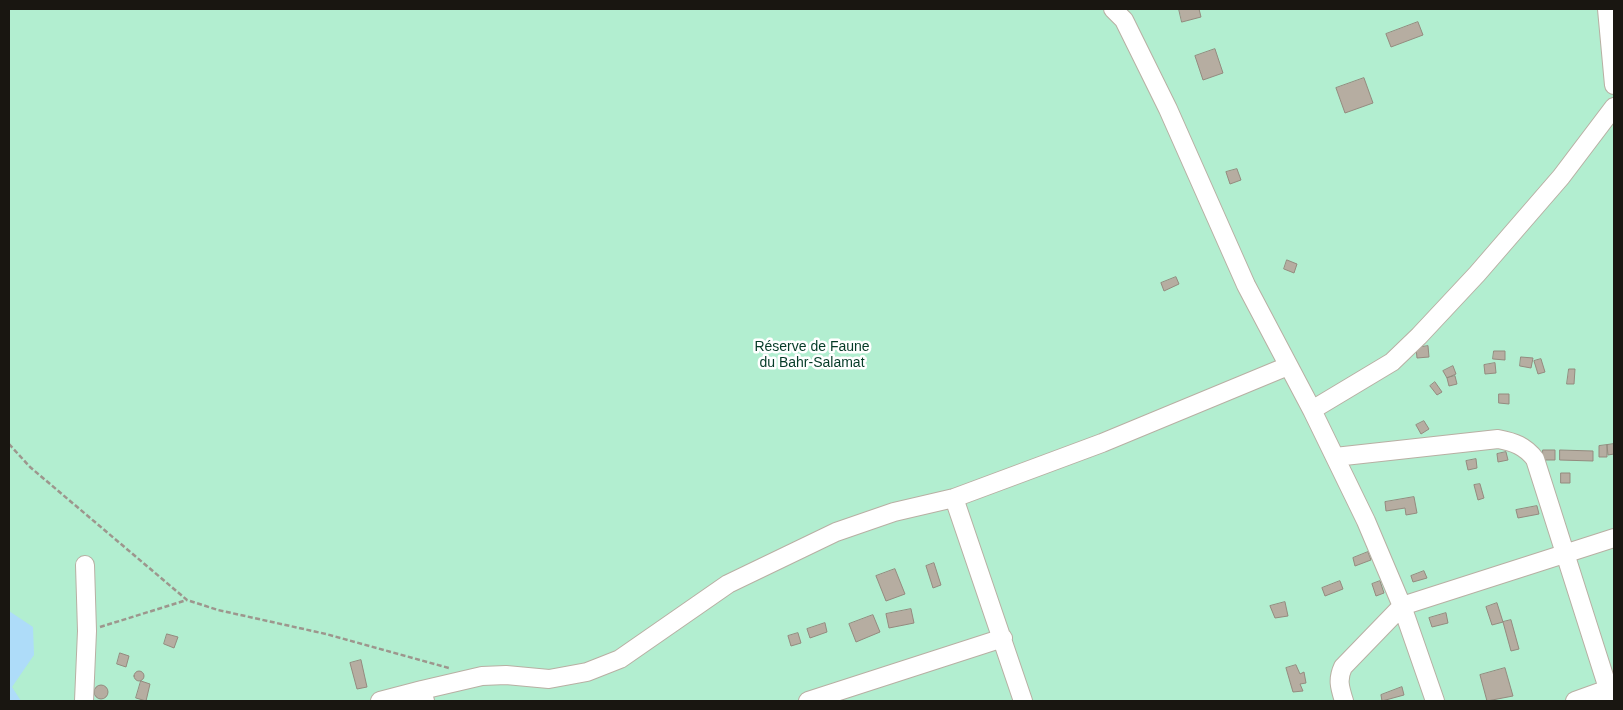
<!DOCTYPE html>
<html>
<head>
<meta charset="utf-8">
<style>
  body { margin:0 }
  #map { position:relative; width:1623px; height:710px; overflow:hidden; background:#f6ede0; font-family:Arial,sans-serif }
  canvas { display:block }
  .frame { position:absolute; inset:0; border:10px solid #191611; pointer-events:none }
</style>
</head>
<body>
<div id="map">
<canvas width="1623" height="710"></canvas>
<div class="frame"></div>
</div>
<script>
const c = document.querySelector('canvas').getContext('2d');
c.lineJoin = 'round';
function paint(path, color) {
  c.fillStyle = color;
  c.fill(path, 'evenodd');
}
function trace(path, color, width, dash) {
  c.strokeStyle = color;
  c.lineWidth = width;
  c.lineCap = dash ? 'butt' : 'round';
  c.setLineDash(dash || []);
  c.stroke(path);
}
function drawText(font, color, halo, rows, align = 'center') {
  c.font = font + ' Arial,sans-serif';
  c.lineWidth = 5;
  c.setLineDash([]);
  c.textBaseline = 'middle';
  c.strokeStyle = halo;
  c.fillStyle = color;
  for (const [text, x, y, turn = 0] of rows) {
    c.save();
    c.translate(x, y);
    c.rotate((+turn || 0) * Math.PI / 180);
    c.textAlign = isNaN(turn) ? turn : align;
    if (halo) c.strokeText(text, 0, 0);
    c.fillText(text, 0, 0);
    c.restore();
  }
}
const green = new Path2D(`
  M9,9h1605v692h-1605z`);
const water = new Path2D(`
  M9,611l24,16 1,28 -22,32 9,14h-12z`);
const building = new Path2D(`
  M1179,9h20l2,8 -19,5z
  M1418,22l5,13 -32,12 -5,-13z
  M1215,49l8,24 -20,7 -8,-24z
  M1364,78l9,25 -28,10 -9,-25z
  M1237,169l4,11 -11,4 -4,-12z
  M1287,260l10,4 -3,9 -10,-4z
  M1176,277l3,7 -15,7 -3,-8z
  M1428,346l1,11 -12,1 -1,-10z
  M1494,351h11v9l-12,-1z
  M1521,357l12,1 -2,10 -11,-2z
  M1541,359l4,13 -7,2 -4,-13z
  M1495,363l1,10 -11,1 -1,-9z
  M1453,366l3,8 -9,4 -4,-7z
  M1569,369h6l-1,15h-7z
  M1455,376l2,8 -8,2 -2,-8z
  M1435,382l7,10 -5,3 -7,-9z
  M1499,394h10v10l-10,-1z
  M1424,421l5,8 -8,5 -5,-9z
  M1614,444v10l-6,1 -1,-10z
  M1607,445v12h-8v-11z
  M1543,450h12v10h-12z
  M1560,450l33,1v10l-33,-1z
  M1506,452l2,8 -10,2 -1,-8z
  M1476,459l1,9 -9,2 -2,-9z
  M1561,473h9v10h-9z
  M1480,484l4,14 -6,2 -4,-15z
  M1414,497l3,16 -11,2 -1,-7 -19,3 -1,-9z
  M1537,506l2,8 -21,4 -2,-8z
  M1368,552l3,8 -16,6 -2,-8z
  M934,563l7,22 -8,3 -7,-22z
  M895,569l10,25 -19,7 -10,-25z
  M1424,571l3,7 -14,4 -2,-6z
  M1340,581l3,8 -18,7 -3,-8z
  M1380,581l4,12 -8,3 -4,-12z
  M1285,602l3,14 -13,2 -5,-12z
  M1497,603l6,19 -11,3 -6,-18z
  M911,609l3,14 -25,5 -3,-14z
  M1446,613l2,10 -16,4 -3,-9z
  M873,615l7,17 -24,10 -7,-18z
  M1511,620l8,29 -8,2 -8,-29z
  M825,623l2,9 -17,6 -3,-9z
  M798,633l3,10 -10,3 -3,-10z
  M167,634l11,3 -4,11 -10,-4z
  M120,653l9,3 -3,11 -9,-3z
  M361,660l6,27 -10,2 -7,-26z
  M1296,665l4,9 4,-2 2,11 -6,1 3,7 -10,1 -7,-24z
  M1505,668l8,28 -26,5 -7,-26z
  M134 676a5 5 0 1 1 10 0a5 5 0 1 1-10 0Z
  M141,681l9,3 -4,17 -10,-3z
  M94 692a7 7 0 1 1 14 0a7 7 0 1 1-14 0Z
  M1402,687l2,8 -22,6 -1,-6z`);
const path = new Path2D(`
  M9,444l21,23 157,133 31,10 108,24 123,34
  M100,627l87,-27`);
const minor = new Path2D(`
  M1113,9l11,11 44,89 78,176 66,125 54,111 36,85 33,95
  M1607,9l7,76
  M1312,410l80,-48 27,-26 58,-62 84,-97 53,-70
  M1335,457l163,-18c16,3 27,7 37,20l77,242
  M954,498l69,203
  M422,690l60,-14 24,-1 43,4 38,-7 33,-13 108,-75 108,-52 58,-20 60,-14 148,-55 186,-77
  M84,701l3,-70 -2,-66
  M380,701l42,-11 3,11
  M808,701l195,-63
  M1344,701c-4,-13 -7,-21 -1,-34l59,-61 212,-68
  M1575,701l39,-14`);
const parkNames = [
  ["Réserve de Faune",812,347],
  ["du Bahr-Salamat",812,363]
];
paint(green, '#b2eed0');
paint(water, '#aedcf9');
paint(building, '#b6ada1');
trace(building, '#948b7f', 1);
trace(minor, '#b8afa3', 20);
trace(path, '#9d968d', 2.5, [5, 2.5]);
trace(minor, '#fff', 18);
drawText('14px', '#053b27', '#fff', parkNames);
</script>
</body>
</html>
